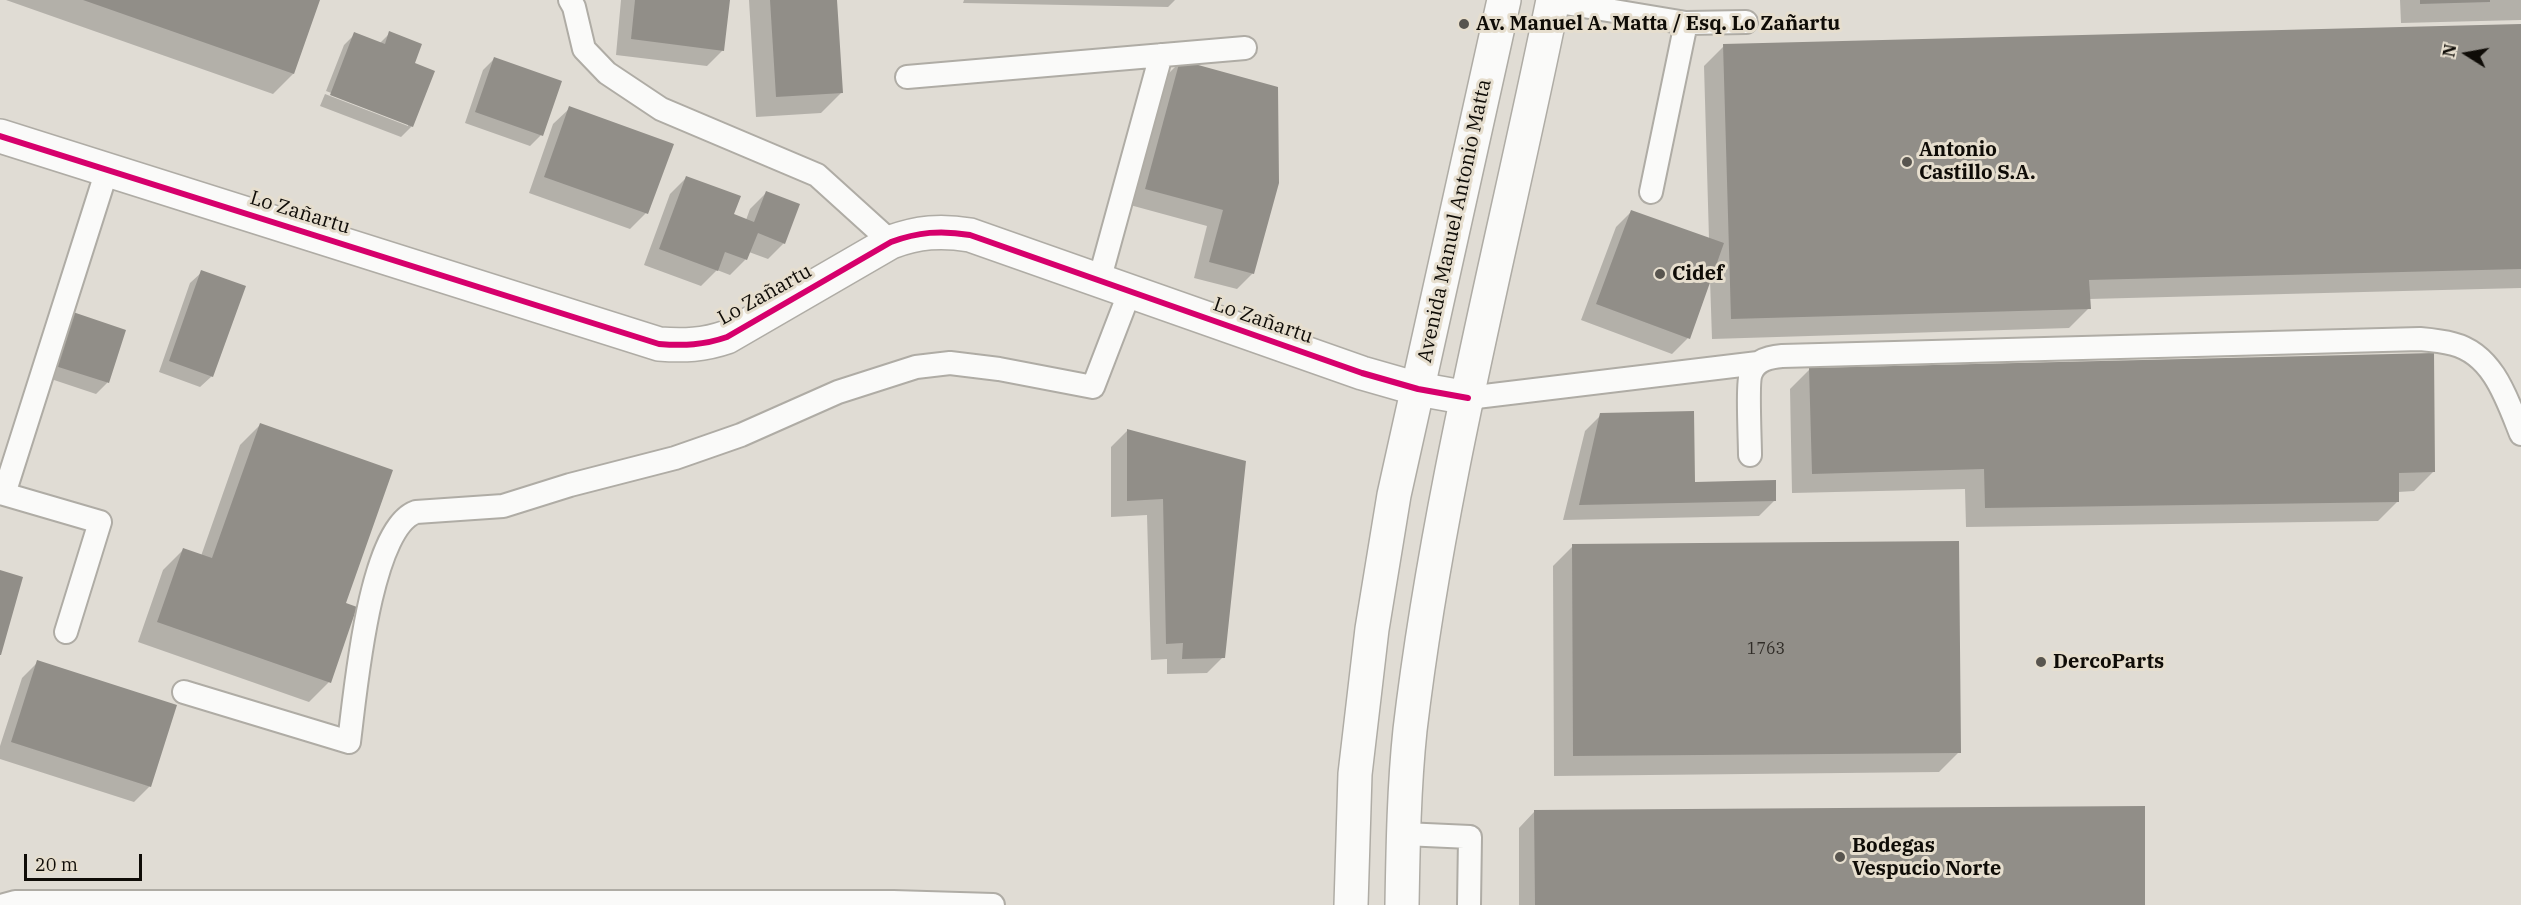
<!DOCTYPE html>
<html>
<head>
<meta charset="utf-8">
<style>
  body { margin:0 }
  #map { position:relative; width:2521px; height:905px; overflow:hidden; background:#e0dcd4; font-family:"IBM Plex Serif",serif }
  canvas { display:block }
  .north { position:absolute; left:2437px; top:24px; width:60px; height:60px; -webkit-text-stroke:4px #e6dece; paint-order:stroke; rotate:281deg; font-size:16px; font-weight:700; line-height:24px; text-align:center; color:#0f0c07 }
  .north::after { content:''; display:block; margin:auto; width:21px; height:27px; background:#0f0c07; clip-path:polygon(50% 0,100% 100%,50% 72%,0 100%) }
  .scale { position:absolute; left:24px; top:854px; width:118px; height:27px; box-sizing:border-box; border:3px solid #0f0c07; border-top:0; padding-left:8px; font-size:18px; line-height:21px; white-space:nowrap; color:#0f0c07; -webkit-text-stroke:4px #e6dece; paint-order:stroke }
</style>
</head>
<body>
<div id="map">
<canvas width="2521" height="905"></canvas>
<div class="north">N</div>
<div class="scale">20 m</div>
</div>
<script>
const c = document.querySelector('canvas').getContext('2d');
c.lineJoin = 'round';
function paint(path, color) {
  c.fillStyle = color;
  c.fill(path, 'evenodd');
}
function trace(path, color, width, dash) {
  c.strokeStyle = color;
  c.lineWidth = width;
  c.lineCap = dash ? 'butt' : 'round';
  c.setLineDash(dash || []);
  c.stroke(path);
}
function drawText(font, color, halo, rows, align = 'center') {
  c.font = font + ' "IBM Plex Serif",serif';
  c.lineWidth = 6;
  c.setLineDash([]);
  c.textBaseline = 'middle';
  c.strokeStyle = halo;
  c.fillStyle = color;
  for (const [text, x, y, turn = 0] of rows) {
    c.save();
    c.translate(x, y);
    c.rotate((+turn || 0) * Math.PI / 180);
    c.textAlign = isNaN(turn) ? turn : align;
    if (halo) c.strokeText(text, 0, 0);
    c.fillText(text, 0, 0);
    c.restore();
  }
}
const shadow = new Path2D(`
  M6,0h313l-26,74 -20,20z
  M621,0h108l-6,50 -16,16 -91,-11z
  M749,0h86l6,93 -20,20 -65,4z
  M964,0h211l-7,7 -205,-4z
  M2400,0h121v20l-120,3z
  M2521,26v262l-432,11v9l-20,20 -357,11 -2,-60 -22,59 -16,16 -91,-34 35,-93 16,-16 77,28 -5,-173 20,-20z
  M390,33l23,31 -1,62 -11,11 -81,-31 5,-12 83,32v-3l-82,-32 18,-46 11,-11 24,10z
  M495,58l46,77 -11,11 -65,-23 18,-53z
  M1180,62l73,211 -16,16 -43,-11 13,-52 -77,-21 34,-127z
  M570,108l76,105 -16,16 -101,-36 24,-69z
  M686,178l46,37 14,5 4,-11 16,-16 18,50 -16,16 -19,-7 -3,7 -16,16 -13,-5 -16,16 -57,-21 26,-71z
  M202,272l10,104 -12,11 -41,-15 31,-89z
  M60,323l65,8 -18,52 -11,11 -54,-18z
  M1810,369l624,102 -20,20 -16,1v9l-20,20 -412,6 -1,-38 -173,4 -2,-104z
  M1601,415l93,69 81,16 -16,16 -196,4 22,-89z
  M260,425l84,179 -15,78 -20,20 -171,-60 25,-72 20,-20 18,6 39,-111z
  M1127,431l117,31 -21,195 -16,16 -40,1v-15l-16,1 -4,-145 -36,2v-70z
  M1573,546l386,206 -20,20 -385,4 -1,-210z
  M38,662l112,124 -16,16 -134,-43v-13l22,-68z
  M1535,811l609,94h-625v-77z`);
const building = new Path2D(`
  M83,0h237l-26,74z
  M635,0h95l-6,51 -93,-12z
  M770,0h67l6,93 -67,4z
  M2420,0h70v2l-70,2z
  M2521,24v245l-432,11 2,29 -360,10 -8,-275z
  M389,31l33,13 -7,19 20,8 -22,56 -83,-32 24,-63 31,12z
  M494,57l68,24 -19,55 -68,-24z
  M1180,60l98,27 1,96 -25,91 -45,-12 14,-52 -78,-21z
  M569,106l105,38 -26,70 -104,-37z
  M686,176l55,20 -7,18 20,8 12,-31 34,13 -15,40 -27,-11 -11,27 -22,-8 -7,19 -59,-22z
  M1631,210l93,33 -34,96 -94,-35z
  M201,270l45,16 -33,91 -44,-16z
  M70,311l56,19 -17,53 -57,-18z
  M2434,353l1,119 -36,1v29l-414,6 -1,-39 -172,5 -3,-106z
  M1694,411l1,71 81,-2v21l-197,4 21,-92z
  M260,423l133,47 -47,133 11,4 -26,76 -174,-61 26,-74 29,10z
  M1127,429l119,32 -21,197 -43,1 1,-16 -17,1 -3,-145 -36,2z
  M1959,541l2,212 -388,3 -1,-212z
  M0,570l23,7 -22,78h-1z
  M37,660l140,45 -26,82 -140,-45z
  M2145,806v99h-610l-1,-95z`);
const lane = new Path2D(`
  M570,0l4,7 10,42 23,24 54,36 156,66 74,67
  M1553,1l133,22 60,-1
  M907,77l338,-29
  M1651,192l35,-169
  M1099,281l62,-226
  M1468,398l290,-35
  M1750,455c0,-14 -3,-73 1,-82 5,-13 18,-16 31,-17l638,-17c11,1 22,2 33,5 40,10 54,55 68,90
  M66,632l34,-110 -96,-28 103,-324
  M184,692l165,50c6,-45 20,-214 67,-230l87,-6 67,-21 105,-27 66,-23 97,-43 78,-25 34,-4 49,6 94,18 37,-96
  M1404,834l66,3 -1,68
  M4,905l11,-3h878l100,3`);
const street = new Path2D(`
  M0,136l659,208c25,2 45,1 68,-7l164,-95c27,-10 50,-12 79,-7l392,138 56,16 50,9`);
const primary = new Path2D(`
  M1351,905l4,-131 17,-145 22,-134 110,-495
  M1402,905c1,-58 2,-118 8,-175 29,-245 94,-489 143,-730`);
const cycleway = new Path2D(`
  M0,136l659,208c25,2 45,1 68,-7l164,-95c27,-10 50,-12 79,-7l392,138 56,16 50,9`);
const markers = [
  [1464,24,6,"#58554f"],
  [1907,162,6,"#58554f"],
  [1660,274,6,"#58554f"],
  [2041,662,6,"#58554f"],
  [1840,857,6,"#58554f"]
];
const numberNames = [
  ["1763",1766,649]
];
const poiNames = [
  ["Av. Manuel A. Matta / Esq. Lo Zañartu",1476,24],
  ["Antonio",1919,150],
  ["Castillo S.A.",1919,173],
  ["Cidef",1672,274],
  ["DercoParts",2053,662],
  ["Bodegas",1852,846],
  ["Vespucio Norte",1852,869]
];
const streetNames = [
  ["Lo Zañartu",300,213,17],
  ["Avenida Manuel Antonio Matta",1455,221,-78],
  ["Lo Zañartu",765,295,-29],
  ["Lo Zañartu",1263,321,19]
];
paint(shadow, '#0003');
paint(building, '#918e88');
trace(lane, '#afaca5', 26);
trace(street, '#afaca5', 36);
trace(primary, '#afaca5', 36);
trace(lane, '#fafaf9', 22);
trace(street, '#fafaf9', 33);
trace(primary, '#fafaf9', 33);
trace(cycleway, '#d6006c', 6);
for (const [x, y, r, color] of markers) {
  const dot = new Path2D();
  dot.arc(x, y, r, 0, 2 * Math.PI);
  c.fillStyle = color;
  c.fill(dot);
  trace(dot, '#e6dece', 2);
}
drawText('16px', '#302c27', null, numberNames);
drawText('bold 20px', '#0f0c07', '#e6dece', poiNames, 'left');
drawText('20px', '#0f0c07', '#e6dece', streetNames);
</script>
</body>
</html>
